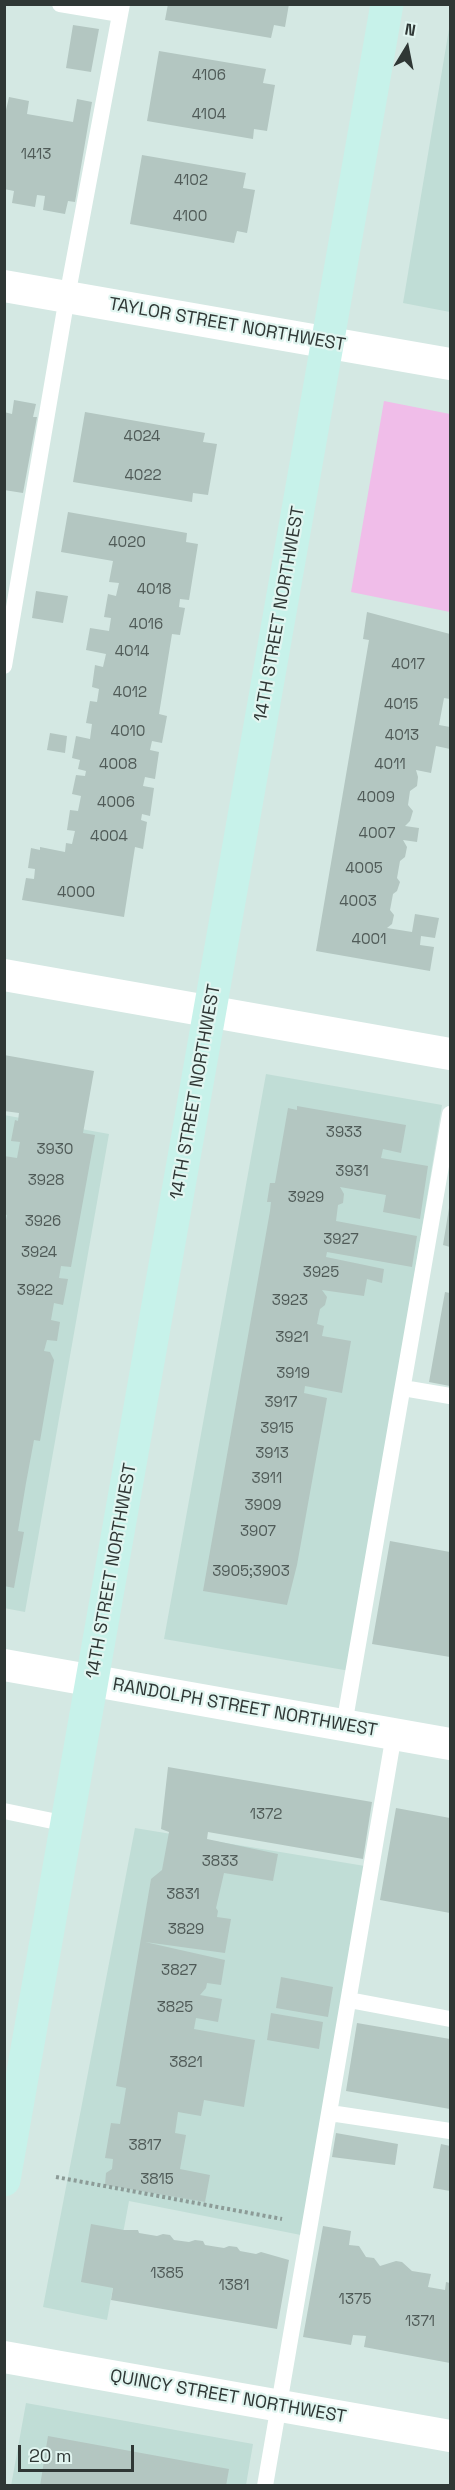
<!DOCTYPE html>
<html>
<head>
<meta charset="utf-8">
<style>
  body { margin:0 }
  #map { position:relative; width:455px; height:2490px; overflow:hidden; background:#d4e8e3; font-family:"Space Grotesk",sans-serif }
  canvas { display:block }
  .frame { position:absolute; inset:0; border:6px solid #2f3735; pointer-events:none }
  .north { position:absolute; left:377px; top:18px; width:60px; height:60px; -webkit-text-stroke:4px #e1f5f0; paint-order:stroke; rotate:10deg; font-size:16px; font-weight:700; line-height:24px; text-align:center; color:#2f3735 }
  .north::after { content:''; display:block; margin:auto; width:21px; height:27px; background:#2f3735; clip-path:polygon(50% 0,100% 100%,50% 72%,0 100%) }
  .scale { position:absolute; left:18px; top:2445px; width:116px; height:27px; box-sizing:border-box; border:3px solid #2f3735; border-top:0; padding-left:8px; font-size:18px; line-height:21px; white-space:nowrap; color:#2f3735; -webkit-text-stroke:4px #e1f5f0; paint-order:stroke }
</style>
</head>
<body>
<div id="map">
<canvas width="455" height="2490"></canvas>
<div class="frame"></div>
<div class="north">N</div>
<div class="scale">20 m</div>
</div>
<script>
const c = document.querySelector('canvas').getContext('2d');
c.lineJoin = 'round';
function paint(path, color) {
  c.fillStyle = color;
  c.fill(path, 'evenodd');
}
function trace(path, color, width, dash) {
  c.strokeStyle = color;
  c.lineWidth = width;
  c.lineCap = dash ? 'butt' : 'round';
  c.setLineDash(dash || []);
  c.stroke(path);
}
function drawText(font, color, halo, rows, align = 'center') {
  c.font = font + ' "Space Grotesk",sans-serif';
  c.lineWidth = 4.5;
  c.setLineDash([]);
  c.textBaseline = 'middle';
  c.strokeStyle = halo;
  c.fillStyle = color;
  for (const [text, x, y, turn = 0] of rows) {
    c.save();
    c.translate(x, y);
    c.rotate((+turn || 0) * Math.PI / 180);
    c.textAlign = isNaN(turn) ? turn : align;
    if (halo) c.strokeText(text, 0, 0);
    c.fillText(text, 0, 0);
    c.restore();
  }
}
const built = new Path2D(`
  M450,23v289l-47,-9z
  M266,1074l176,31 -92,566 -186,-32z
  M4,1115l105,19 -84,478 -21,-4z
  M135,1828l242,40 -66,369 -182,-36 -22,119 -64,-13z
  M26,2403l227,41 -7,41 -235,1z`);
const green = new Path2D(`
  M384,401l66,13v198l-99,-20z`);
const building = new Path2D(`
  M168,4h121l-4,23 -11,-2 -3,13 -106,-18z
  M73,25l26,4 -8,43 -25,-4z
  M159,51l107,18 -3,14 12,2 -8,46 -13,-2 -1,10 -106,-18z
  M9,97l20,4 -2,13 46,8 4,-23 15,3 -17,100 -7,-1 -3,13 -22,-4 2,-14 -8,-1 -2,12 -23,-4 2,-12 -10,-2v-79h2z
  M142,155l104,18 -3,15 12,2 -8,43 -10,-2 -3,12 -104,-19z
  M14,400l22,4 -3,13h4l-14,76 -19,-3v-78l8,2z
  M85,412l120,21 -2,9 14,2 -9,51 -15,-2 -1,9 -119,-20z
  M68,512l119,21 -1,9 12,2 -9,56 -9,-1 -1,8 6,1 -5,27 -8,-1 -13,80 8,2 -5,27 -10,-2 -2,9 9,2 -4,27 -10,-2 -2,9 11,2 -4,28 -8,-2 -1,6 6,2 -4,27 -8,-2 -11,70 -102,-17 4,-22 8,1 1,-10 -7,-1 3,-20 9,2v-3l25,5 1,-9 6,1 3,-13 -8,-1 3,-20 8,1 3,-15 -9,-2 4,-19 9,1 1,-5 -8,-2 2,-9 -8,-2 4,-22 14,3 2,-15 -6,-1 4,-22 7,1 2,-13 -7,-2 3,-22 8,2 3,-13 -20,-4 4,-22 19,3 2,-13 -7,-1 4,-23 8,2 3,-13 -10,-1 4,-21 -52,-9z
  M36,591l32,5 -5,27 -31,-5z
  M367,612l83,22v65l-6,-1 -5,27 11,2v22l-14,-3 -5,27 -15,-3 2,7 -1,9 -7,5 -2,14 5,6 -3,10 -5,5 14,2 -2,14 -14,-2 4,7 -2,10 -5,4 -3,17 3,4 -3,9 -4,3 -3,16 4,5 -2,9 -5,4 25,4 3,-18 24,4 -4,20 -14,-2 -1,9 14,2 -4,24 -114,-20 53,-311 -6,-1z
  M50,733l17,3 -2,17 -18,-3z
  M4,1055l90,16 -11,62 12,2 -24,132 -10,-1 -2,12 9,1 -5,26 -9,-2 -3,17 9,2 -3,19 -10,-1 -3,11 6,1 4,8 -14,81 -6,-1 -8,43 -8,48 6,1 -10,56 -10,-2v-355l3,-16 -3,-1v-58l13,2 3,-16 -9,-1 4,-21 3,1 1,-8 -15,-2z
  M297,1106l109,19 -5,28 -18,-4 -2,9 47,8 -8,53 -37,-7 3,-17 -46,-8 4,7 -1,9 -5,2 -2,16 81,15 -5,31 -85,-15 -1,5 58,12 -2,14 -15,-4 -3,17 -42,-6 5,7 -2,8 -5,4 -3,15 7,2 -2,10 29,5 -9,52 -37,-7 -1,7 23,5 -30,167 -10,40 -84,-14 67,-380 1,-9h-4l3,-19h5l13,-75 9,2z
  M449,1208h1v39l-7,-2z
  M445,1292l5,1v93l-21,-4z
  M390,1541l60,11v105l-78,-13z
  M168,1767l204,35 -9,57 -155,-27 -1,7 71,15 -5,27 -49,-8 -8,35 2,3 -1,6 14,2 -6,34 -80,-11 80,18 -4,25 -14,-2 -1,5 -6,7 22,4 -4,23 -22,-4 -2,11 61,11 -11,67 -40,-7 -3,16 -23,-4 -3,21 11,2 -6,34 30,6 -5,27 -100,-17 1,-12 6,-4 1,-10 -8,-1 6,-35 9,1 6,-36 -10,-2 35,-207 11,-9 7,-38 -8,-3z
  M396,1808l54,10v95l-70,-13z
  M281,1977l52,10 -5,30 -52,-9z
  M271,2013l52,9 -4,27 -52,-9z
  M357,2023l93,16v70l-104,-18z
  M336,2133l62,11 -3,21 -63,-8z
  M441,2144l9,2v45l-17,-3z
  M91,2224l33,6h14l1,3 18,3 6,-2 7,1 4,5 15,2 6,-2 8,1 2,4 19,3 5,-2 8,1 3,4 16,3 5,-2 28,8 -12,69 -166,-29 2,-12 -32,-6z
  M323,2226l28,5 -2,14 10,1 7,11 8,1 6,8 16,-5 6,1 10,9 19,3 -3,13 17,3 1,-8 4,1v80l-86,-16 2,-11 -13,-1 -2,10 -48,-8z
  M48,2436l181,33 -3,17h-186z`);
const path = new Path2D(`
  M56,2177l226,42`);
const service = new Path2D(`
  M60,4l60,10
  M4,666l63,-369 55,-293
  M403,1388l47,8
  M344,1725l106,-611
  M4,1811l63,13
  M349,2000l101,19
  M330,2113l120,18
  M265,2486l129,-752`);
const minor = new Path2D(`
  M4,286l446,78
  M4,975l446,79
  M4,1665l446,79
  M4,2357l446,79`);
const secondary = new Path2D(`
  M4,2180l383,-2176`);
const numberNames = [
  ["4106",209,76],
  ["4104",209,115],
  ["1413",36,155],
  ["4102",191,181],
  ["4100",190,217],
  ["4024",142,437],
  ["4022",143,476],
  ["4020",127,543],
  ["4018",154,590],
  ["4016",146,625],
  ["4014",132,652],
  ["4017",408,665],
  ["4012",130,693],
  ["4015",401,705],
  ["4010",128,732],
  ["4013",402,736],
  ["4008",118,765],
  ["4011",390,765],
  ["4009",376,798],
  ["4006",116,803],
  ["4007",377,834],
  ["4004",109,837],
  ["4005",364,869],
  ["4000",76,893],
  ["4003",358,902],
  ["4001",369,940],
  ["3933",344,1133],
  ["3930",55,1150],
  ["3931",352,1172],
  ["3928",46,1181],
  ["3929",306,1198],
  ["3926",43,1222],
  ["3927",341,1240],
  ["3924",39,1253],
  ["3925",321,1273],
  ["3922",35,1291],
  ["3923",290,1301],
  ["3921",292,1338],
  ["3919",293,1374],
  ["3917",281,1403],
  ["3915",277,1429],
  ["3913",272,1454],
  ["3911",267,1479],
  ["3909",263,1506],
  ["3907",258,1532],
  ["3905;3903",251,1572],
  ["1372",266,1815],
  ["3833",220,1862],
  ["3831",183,1895],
  ["3829",186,1930],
  ["3827",179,1971],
  ["3825",175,2008],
  ["3821",186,2063],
  ["3817",145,2146],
  ["3815",157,2180],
  ["1385",167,2274],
  ["1381",234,2286],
  ["1375",355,2300],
  ["1371",420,2322]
];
const streetNames = [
  ["TAYLOR STREET NORTHWEST",227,325,10],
  ["14TH STREET NORTHWEST",280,614,-80],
  ["14TH STREET NORTHWEST",196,1092,-80],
  ["14TH STREET NORTHWEST",112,1571,-80],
  ["RANDOLPH STREET NORTHWEST",245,1708,10],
  ["QUINCY STREET NORTHWEST",228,2397,10]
];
paint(built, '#c0ddd6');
paint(green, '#f0bde9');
paint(building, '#b3c6c1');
trace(path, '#8c9b97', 4, [3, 3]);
trace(service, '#fff', 16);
trace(minor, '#fff', 32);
trace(secondary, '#c7f2ea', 33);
drawText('15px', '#505b58', null, numberNames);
drawText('18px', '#2f3735', '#e1f5f0', streetNames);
</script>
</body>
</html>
